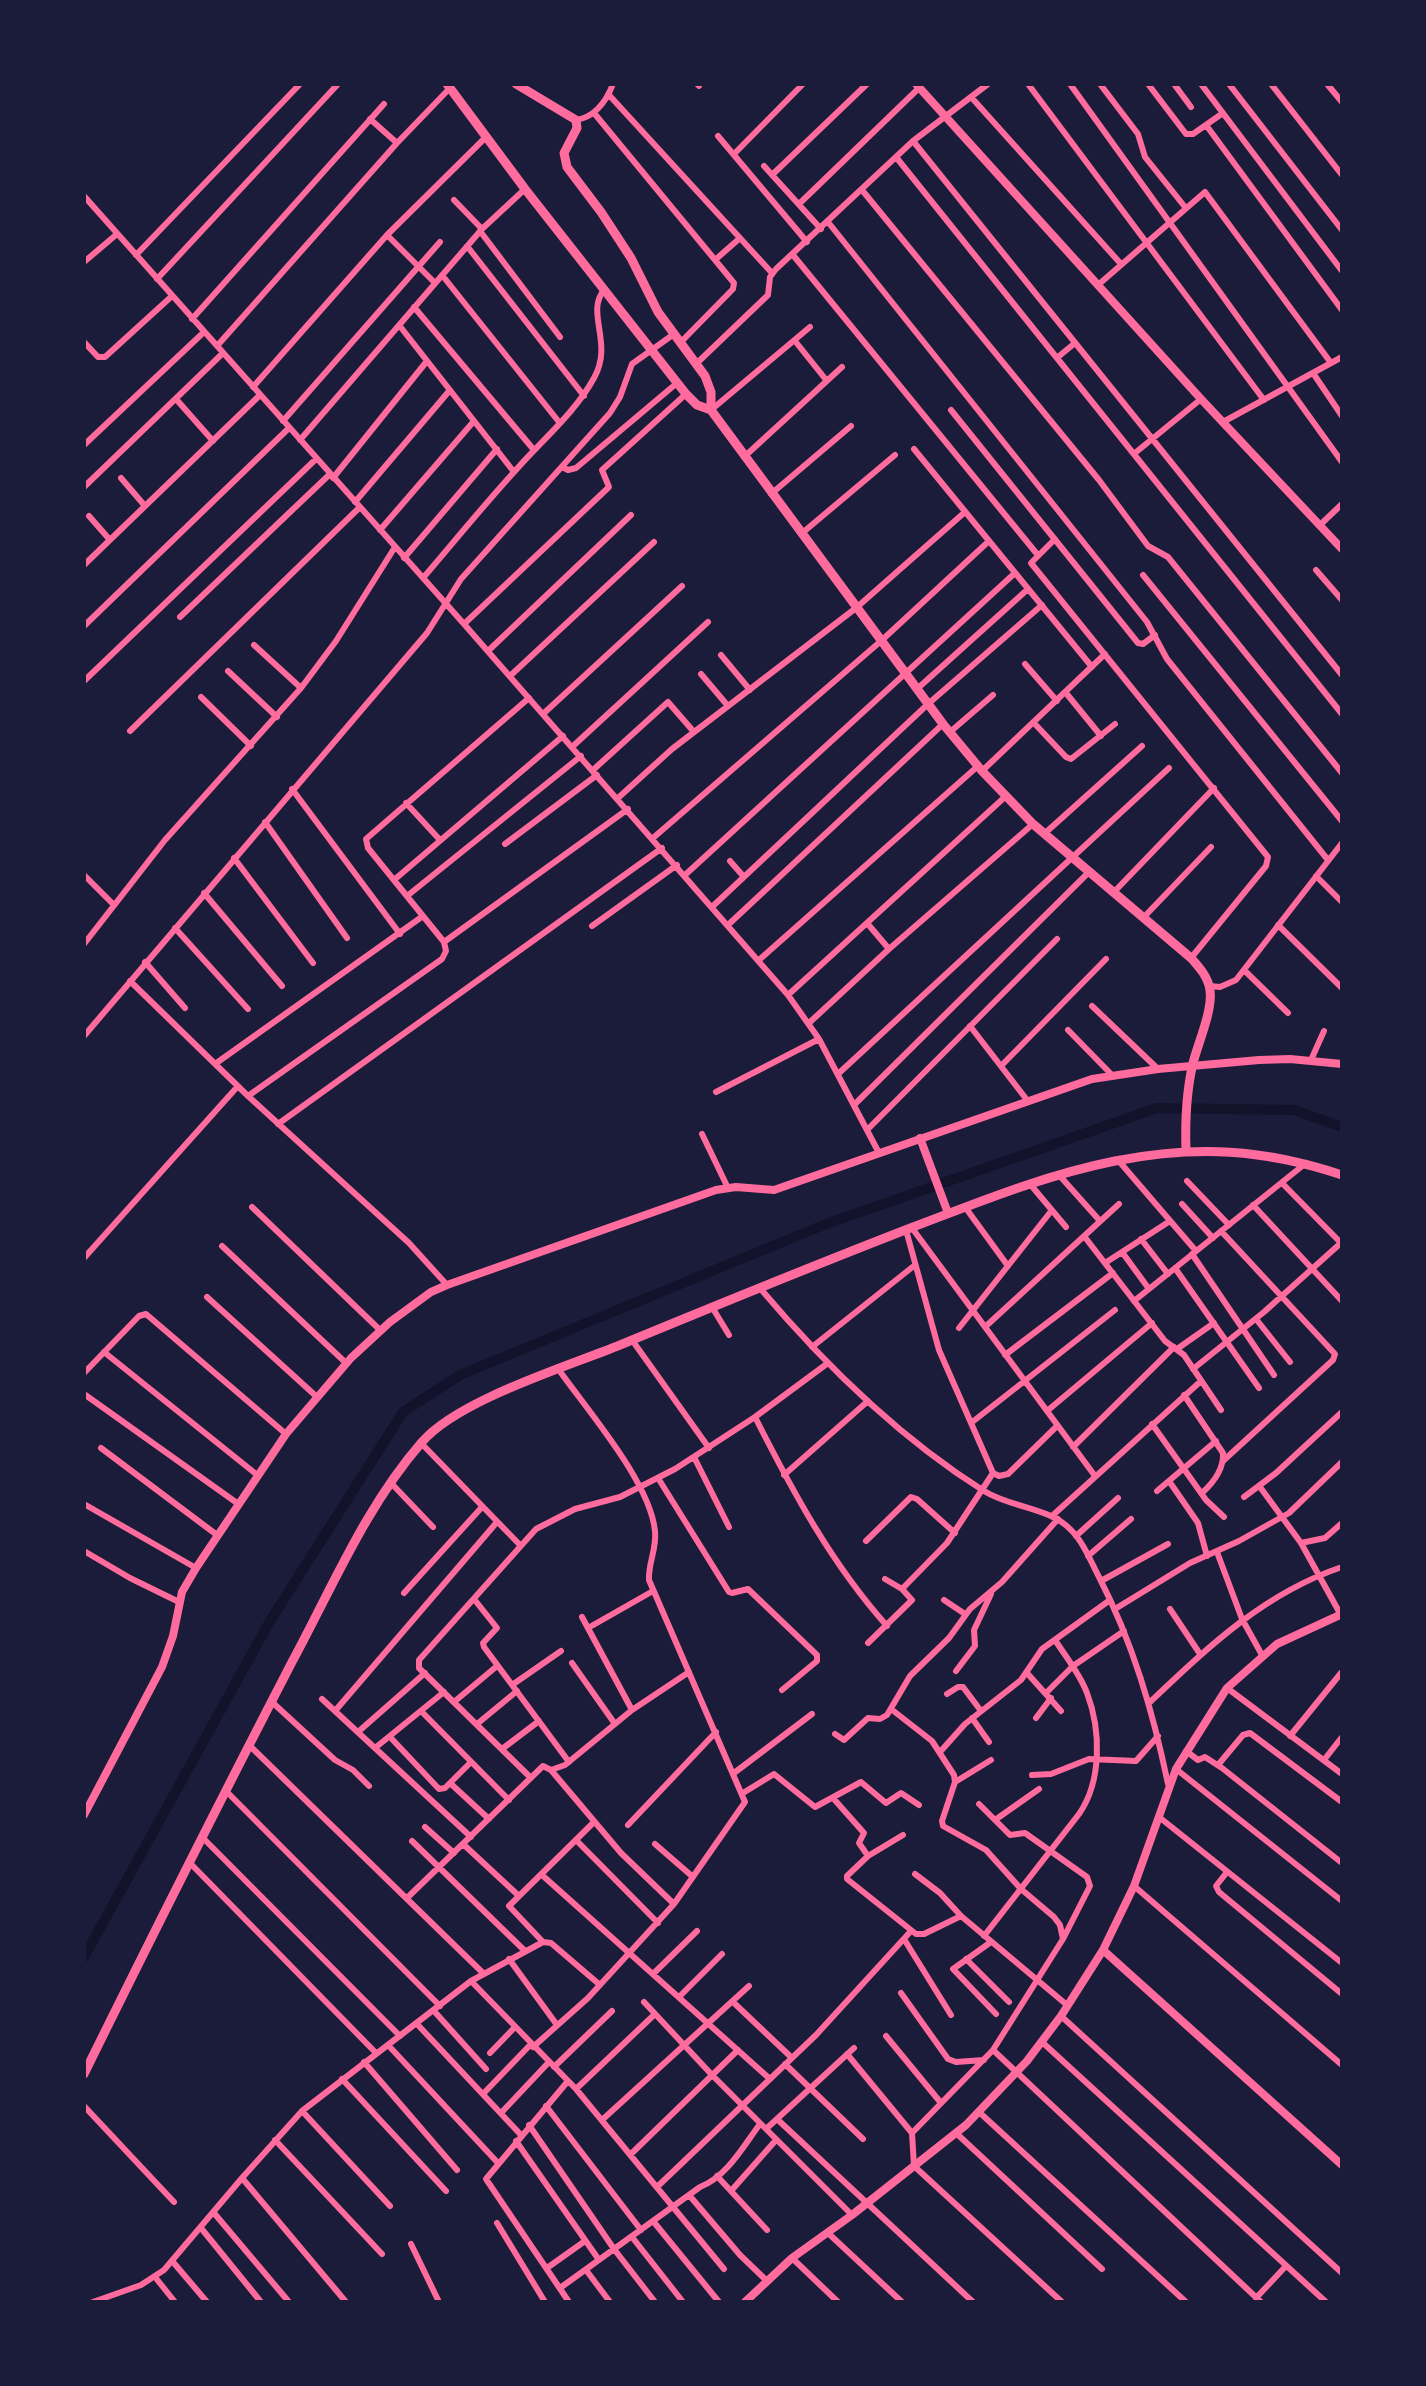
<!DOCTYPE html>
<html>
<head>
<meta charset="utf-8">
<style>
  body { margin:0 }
  #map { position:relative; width:1426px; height:2386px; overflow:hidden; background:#1b1b3a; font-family:"Fira Sans",sans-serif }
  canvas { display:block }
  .frame { position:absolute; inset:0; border:86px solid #1b1b3a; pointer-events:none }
</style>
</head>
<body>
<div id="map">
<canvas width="1426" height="2386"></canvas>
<div class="frame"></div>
</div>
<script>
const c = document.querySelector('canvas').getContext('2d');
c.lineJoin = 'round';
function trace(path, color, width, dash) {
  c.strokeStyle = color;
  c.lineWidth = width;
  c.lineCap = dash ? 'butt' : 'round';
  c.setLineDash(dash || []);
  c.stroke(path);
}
const canal = new Path2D(`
  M84,1957l186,-336 133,-209 57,-37 366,-151 331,-116 137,2 48,17`);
const minor = new Path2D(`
  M697,84l2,2
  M1028,84l236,316
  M1070,84l272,378
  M1100,84l38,50 7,23 40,50
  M1148,84l38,50h7l30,-21
  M1174,84l17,23
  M1201,84l141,187
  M1229,84l113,146
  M1271,84l71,91
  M1327,84l15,18
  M609,95l163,178
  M971,97l150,167
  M594,113l140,170 -1,6 -53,54
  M370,119l27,24
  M576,120c19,-3 30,-18 37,-36
  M1206,125l136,185
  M718,136l89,106
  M913,141l429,534
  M734,154l69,-70
  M896,157l446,557
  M764,166l57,63
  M772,175l95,-91
  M862,190l237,290 49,66 20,11 174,216
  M84,196l380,428 324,371 31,44 60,114
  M454,200l28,29
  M799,204l120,-116
  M828,222l319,400 20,37 161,201
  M480,231l80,106
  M387,235l48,48
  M467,246l117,150
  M136,255l164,-171
  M793,255l244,299
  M715,260l25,-22
  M84,262l33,-28
  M442,275l117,147
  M157,279l181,-195
  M1098,285l107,-93 126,171
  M414,307l120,143
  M192,319l192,-215
  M399,325l115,147
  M795,341l32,40
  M84,342l14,15h7l67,-61
  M217,346l180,-203 53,-55
  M1058,357l17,-14
  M696,364l72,-69 2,-18 6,-8 137,-128 75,-57
  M1313,373l29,43
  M253,387l134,-152 99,-98
  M176,399l37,42
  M711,410l99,-83
  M951,410l187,233 5,1 12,-9
  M283,421l157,-179
  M1223,422l119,-65
  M300,440l182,-211 43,-40
  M84,445l120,-113
  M914,449l178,218
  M1135,453l66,-54
  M744,457l98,-90
  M562,467l6,3 8,-2 101,-85
  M121,478l24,28
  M333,478l94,-117
  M84,487l139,-134
  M771,494l80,-68
  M355,502l95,-112
  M89,516l21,24
  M1320,525l22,-21
  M380,530l94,-109
  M801,534l94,-79
  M1055,539l-24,24 237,294 -2,9 -75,92
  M404,558l93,-109
  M84,565l176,-170
  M1316,570l26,30
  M1143,575l199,246
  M423,578c30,-35 60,-72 92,-107 26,-30 60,-58 79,-93 20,-35 -9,-65 10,-88
  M180,617l150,-143
  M464,624l145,-137 -7,-17 84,-76
  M84,626l205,-198
  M254,645l47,43
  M488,651l143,-136
  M721,655l29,35
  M1025,664l32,37
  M228,671l49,46
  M701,674l27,32
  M510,676l144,-134
  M84,681l232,-222
  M917,689l111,-100
  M1066,693l35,43
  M201,697l50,49
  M543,714l139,-128
  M1034,723l32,34 5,2 44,-35
  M130,731l230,-224
  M950,732l43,-37
  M572,747l136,-125
  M593,770l75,-68 26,30
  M982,771l123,-117
  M292,789l108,145
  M618,798l54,-49 184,-141 109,-96
  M406,803l34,37
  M265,822l82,116
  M1044,834l98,-88
  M653,838l228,-197 108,-100
  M505,844l92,-69
  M234,858l79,105
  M730,861l14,16
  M84,875l30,30
  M685,875l330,-302
  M1316,876l26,26
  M394,880l169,-144
  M1114,892l100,-104
  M204,893l78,93
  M407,896l174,-140
  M713,906l215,-202 114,-99
  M1144,917l67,-70
  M867,923l22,26
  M729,924l214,-200
  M1278,925l64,63
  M592,926l85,-61
  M175,928l73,81
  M444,942l184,-133
  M84,944l81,-104 136,-152 35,-47 59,-94
  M759,960l219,-194
  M145,962l40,46
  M1244,970l44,43
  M130,981l118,115 161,147 38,42
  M1209,986l11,1 16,-7 106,-137
  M788,995l218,-199
  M1092,1006l66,63
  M809,1023l80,-74 144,-125
  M970,1026l57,74
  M1068,1030l44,45
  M84,1036l343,-403 34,-54 149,-166 10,-16 12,-33 42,-30
  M1311,1060l13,-29
  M215,1064l208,-148
  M1001,1066l105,-107
  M838,1074l331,-306
  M716,1092l103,-53
  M248,1096l194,-137 4,-8 -2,-9 -76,-94 -2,-9 163,-141
  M855,1104l234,-232
  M278,1124l384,-276
  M867,1130l190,-191
  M702,1134l26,54
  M1118,1160l78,91
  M1059,1175l41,46
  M1187,1181l42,44
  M1282,1183l60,61
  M1030,1184l36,43
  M1182,1204l31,34
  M1253,1205l89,96
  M252,1207l128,123
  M965,1207l43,59
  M912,1228l183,248
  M1221,1231l114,123 -2,6 -110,101
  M1084,1236l81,105 19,14 37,55
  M1141,1239l27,35
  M222,1246l124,117
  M1122,1252l27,37
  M1192,1254l82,121
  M84,1258l154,-172
  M1105,1263l65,-42
  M1175,1268l84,120
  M759,1287c65,77 139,150 225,204 27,17 65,16 87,39 13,13 20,32 28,47 34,66 54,135 69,207
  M207,1297l110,100
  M1134,1301l172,-138
  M712,1307l17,28
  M1256,1319l34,43
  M985,1327l134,-123
  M959,1328l93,-118
  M632,1340l77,108
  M812,1347l103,-82
  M1177,1349l37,-26
  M104,1352l152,122
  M1005,1355l108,-82
  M1193,1369l71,-57 78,-70
  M84,1373l55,-57 7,-2 140,120
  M84,1394l153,109
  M1184,1395l39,58c1,16 -10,30 -21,40
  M1047,1411l105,-88
  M755,1417c38,75 76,146 132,209
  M971,1423l144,-113
  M1152,1424l54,76 18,17
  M421,1443l99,102
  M1073,1447l101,-100
  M101,1448l116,87
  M694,1457l35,70
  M993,1473l6,3 9,-2 49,-48
  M784,1475l84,-74
  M658,1478l71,114 3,1 16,-4 69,66v6l-35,29
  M1169,1481l29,42 9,33
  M391,1483l42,44
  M1260,1487l41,56 41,74
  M1157,1491l59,-50
  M1244,1497l32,-24 66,-61
  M84,1504l112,64
  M1052,1516l149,-135
  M1076,1536l42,-38
  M866,1541l45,-44 6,2 38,34
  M1301,1543l24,-5 17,-15
  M84,1551l46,27 49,24
  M1217,1552l25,67 20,36
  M1088,1556l43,-37
  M1101,1581l67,-37
  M902,1589l45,-46 46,-70 -54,-123 -33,-120
  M404,1593l78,-86
  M474,1599l23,29 -14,15 1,4 85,115
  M944,1600l21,14
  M1115,1609l75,-46 49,-22 50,-28 53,-51
  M1170,1609l30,45
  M582,1617l50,93
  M588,1628l65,-37
  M868,1643l44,-43 -10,-11 -17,-10
  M572,1663l43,61
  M956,1671l19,-25 -1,-16 17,-36
  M1027,1673l34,38
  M512,1685l49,-34
  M1227,1688l115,86
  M1046,1693l27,-27 51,-35
  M947,1694l11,-7h5l18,24
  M322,1699l149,138
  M272,1702l63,58 18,10 16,16
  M454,1702l43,-36
  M1149,1703c58,-55 115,-110 193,-136
  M891,1709l41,32 22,34 1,7 -13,39 1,5 43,24 35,39 33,28 6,8 3,14 -70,111 -81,83 2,33 148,136
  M335,1711l162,-189
  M421,1711l88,89
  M972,1718l17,24
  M1036,1718l15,-20
  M477,1724l40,-33
  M358,1732l67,-59
  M835,1734l9,6 24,-22 12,1 7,-4 23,-39 39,-38 21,-29 32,-27 56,-63
  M1290,1736l51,-63
  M390,1737l49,52 6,-1 26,-26
  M249,1745l234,228
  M375,1748l69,-56
  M502,1749l37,-28
  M1186,1751l12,9 7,-3 17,11 120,95
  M940,1752l25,-28 56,-44 21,-31 68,-49
  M1324,1760l18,-23
  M1218,1765l25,-30 7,-2 92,69
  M1176,1769l166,132
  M551,1770l70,83 53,51
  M734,1773l78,-59
  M1032,1775l19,-1 38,-15 47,2 22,-25
  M531,1778l-112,-110v-8l117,-131 39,-20 45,-12 55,-28 80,-52 73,-54
  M955,1782l36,-22
  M450,1783l39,36
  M226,1791l214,215
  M743,1793l31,-19 41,33 46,-25 25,21 15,-10 18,12
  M833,1798l31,35 -5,10 9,13
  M979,1804l31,31 15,-2 62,44 3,9 -27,53
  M1159,1817l183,146
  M995,1820l44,-31
  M594,1822l-85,84 34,36 8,1 49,42
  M628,1825l88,-93
  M425,1827l29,26
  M903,1835l-35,21 -21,20v3l69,55h8l37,-18
  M202,1837l198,199
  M576,1840l82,83
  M412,1841l113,110
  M463,1844l56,52
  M655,1844l38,33
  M189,1862l187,191
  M1227,1872l-11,14 3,6 123,102
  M915,1874l25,19 21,23 106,89
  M542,1875l228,204
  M1134,1886l208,179
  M407,1898l136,-132 8,4 14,-5 67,-55 57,-38
  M984,1936l95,-122c23,-33 22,-84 8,-121 -7,-19 -21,-36 -32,-53
  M904,1939l47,76
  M991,1942l-38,27 43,45
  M509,1959l48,66
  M966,1959l43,43
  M653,1974l44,-43
  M471,1981l105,108 148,180
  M901,1993l47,66 8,3 28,-2
  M679,1997l43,-43
  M644,2002l68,73 140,140
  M733,2002l59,56
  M434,2011l52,58
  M1061,2016l281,257
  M417,2024l104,111
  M886,2036l55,67
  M1042,2042l284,260
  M388,2045l110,118
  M533,2047l55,-49 86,-94 71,-102 -96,-222c-1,-17 8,-31 6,-49 -5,-49 -67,-120 -96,-161
  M993,2050l268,252
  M490,2053l25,-26
  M847,2054l65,79
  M364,2062l93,108
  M785,2064l78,75
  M554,2067l58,-56
  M342,2079l104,112
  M568,2081l-82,98 83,123
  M576,2089l79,-75
  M483,2094l48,-50
  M84,2106l90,96
  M546,2106l95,124
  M302,2111l88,95
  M979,2112l207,190
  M501,2113l48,-51
  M777,2119l196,183
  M602,2120l147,-134
  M529,2125l85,124 41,53
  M766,2129l88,-81
  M956,2133l146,136
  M275,2140l107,114
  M516,2141l83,119
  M630,2155l108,-105
  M717,2176l50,54
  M242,2178l104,124
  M657,2187l159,-152 95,-104
  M731,2191l45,-51
  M689,2195l51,60 27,26
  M214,2213l75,89
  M653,2221l66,81
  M497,2223l48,79
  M201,2228l60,74
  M828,2233l74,69
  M632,2237l51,65
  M411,2244l28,58
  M792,2258l46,44
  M173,2262l34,40
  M547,2268l38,-27
  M586,2270l24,32
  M155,2277l20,25
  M560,2288l140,-101c27,-10 44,-42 60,-63
  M1256,2298l30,-32
  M93,2302l48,-17 23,-15 78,-92 60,-67 169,-130 72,-39`);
const tertiary = new Path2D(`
  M916,84l285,315 141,150
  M920,1138l28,75
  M84,1815l78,-148 11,-31 9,-44 14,-24 90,-134 65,-76 39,-36 41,-30 16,-7 269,-95 20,-3 38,3 318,-111 66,-10 101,-9 31,-1 52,5
  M1103,1950l239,215
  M745,2302l47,-44 60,-43 114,-90 61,-64 34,-45 42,-66 31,-64 42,-117 51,-81 50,-44 65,-30`);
const secondary = new Path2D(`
  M447,84l78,105 161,205 11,11 14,5
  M516,84l60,36 1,8 -13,25 3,14 34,45 30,46 27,54 47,64 6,16v18l232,314 39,47 51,53 158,134c9,10 17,19 19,32 3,20 -12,53 -17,73 -7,30 -8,59 -7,88
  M84,2074c68,-138 137,-275 208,-412 40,-74 74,-156 130,-220 36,-42 144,-75 198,-97 97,-40 195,-80 293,-118 66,-25 132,-52 202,-66 82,-16 149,-12 227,14`);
trace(canal, '#12122b', 10);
trace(minor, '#ff6b9d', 6);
trace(tertiary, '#ff6b9d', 8);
trace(secondary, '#ff6b9d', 9);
</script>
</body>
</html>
